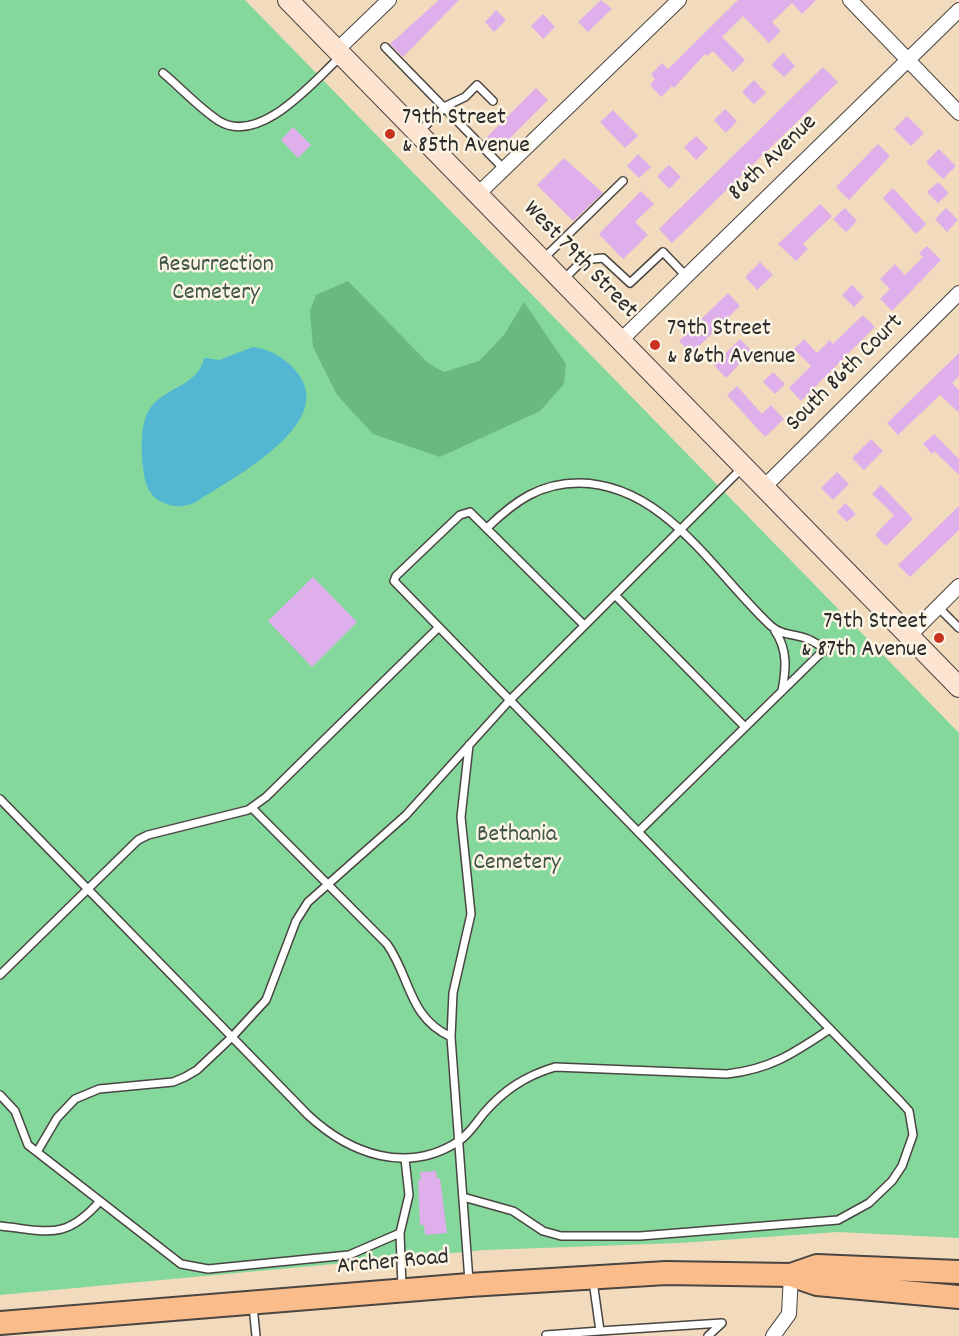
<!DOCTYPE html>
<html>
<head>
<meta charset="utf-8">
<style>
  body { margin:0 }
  canvas { display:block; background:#f2dbbc }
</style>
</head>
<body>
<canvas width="959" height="1336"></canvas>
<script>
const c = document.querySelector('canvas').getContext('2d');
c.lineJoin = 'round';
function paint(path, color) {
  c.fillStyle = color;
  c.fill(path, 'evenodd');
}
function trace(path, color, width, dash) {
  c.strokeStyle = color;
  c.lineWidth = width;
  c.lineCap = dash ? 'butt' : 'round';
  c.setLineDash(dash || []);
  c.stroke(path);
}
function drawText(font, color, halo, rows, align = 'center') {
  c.font = font + ' Dekko,sans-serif';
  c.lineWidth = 5;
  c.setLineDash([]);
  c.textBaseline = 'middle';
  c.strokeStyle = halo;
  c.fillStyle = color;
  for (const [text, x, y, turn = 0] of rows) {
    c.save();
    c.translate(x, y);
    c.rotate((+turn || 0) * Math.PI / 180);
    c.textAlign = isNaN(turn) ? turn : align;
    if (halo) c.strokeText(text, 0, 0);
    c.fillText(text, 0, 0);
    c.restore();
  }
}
const green = new Path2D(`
  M0,0h245l714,733v505l-121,-6 -158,11 -195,7 -485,45z`);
const forest = new Path2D(`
  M348,281l80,82 16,9 35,-11 25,-26 20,-33 42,62 -2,20 -24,27 -100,46 -67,-23 -36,-39 -24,-48 -3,-36 6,-16z`);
const water = new Path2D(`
  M253,347c17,2 36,13 46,28 36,51 -69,104 -103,127 -14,6 -23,6 -36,-1 -13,-7 -16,-22 -17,-35 -2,-18 -3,-44 8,-59 15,-20 48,-22 53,-49l15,2z`);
const building = new Path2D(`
  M439,0h20l-56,57 -13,-13z
  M601,0l11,9 -24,23 -10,-10z
  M738,0h78l-14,14 -10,-11 -20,19 9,9 -12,12 -26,-27 -21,21 23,23 -12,12 -20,-21 -6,5 -2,-2 -31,34 -2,-2 -11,11 -11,-12 5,-6 -4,-5 11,-11 6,6z
  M496,10l10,10 -12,12 -9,-10z
  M543,14l12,13 -12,12 -12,-13z
  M783,53l12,13 -11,11 -13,-12z
  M823,67l15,15 -166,161 -13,-14z
  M754,80l12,13 -12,11 -12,-12z
  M536,88l12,12 -50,50 -12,-12z
  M725,109l12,12 -11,12 -12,-13z
  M613,110l25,26 -13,12 -25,-26z
  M907,116l17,17 -13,13 -17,-17z
  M293,127l18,18 -13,13 -17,-18z
  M696,136l12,12 -12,12 -12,-13z
  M878,144l12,12 -41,44 -13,-13z
  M939,149l17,17 -13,13 -17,-17z
  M638,154l13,13 -12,11 -12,-12z
  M564,158l39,35 -30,28 -36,-36z
  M669,165l12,12 -12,12 -12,-13z
  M938,182l11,11 -11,10 -11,-11z
  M893,188l33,36 -10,10 -33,-36z
  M641,191l13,13 -19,18 13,13 -25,24 -24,-25z
  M820,204l12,12 -29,28 5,5 -12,12 -18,-17z
  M845,208l12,13 -11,11 -13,-13z
  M946,208l12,12 -11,12 -12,-13z
  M927,246l14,14 -49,51 -12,-12 10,-10 -10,-10 15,-15 10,11 18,-18 -4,-4z
  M760,262l13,13 -16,15 -12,-13z
  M852,285l12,12 -10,10 -12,-12z
  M728,293l12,13 -49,48 -12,-13z
  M863,315l12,12 -74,74 -12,-13 22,-22 -17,-17 10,-10 13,14 13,-13 3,4z
  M740,339l12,12 -26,27 -12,-13z
  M959,353v23l-7,7 7,7v23l-19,-18 -42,40 -11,-12z
  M773,372l12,12 -10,10 -12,-12z
  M737,386l25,28 9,-9 13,14 -19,18 -38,-42z
  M934,434l25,25v16l-25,-24 -2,3 -9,-10z
  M871,439l12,12 -19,19 -12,-12z
  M837,472l12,12 -16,16 -12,-12z
  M881,485l32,34 -27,27 -11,-11 19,-20 -22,-21z
  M845,503l11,11 -9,8 -10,-10z
  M959,506v24l-49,47 -12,-12z
  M313,577l44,45 -45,45 -44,-46z
  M436,1171l1,7h3l7,55 -22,2 -1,-10h-4l-2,-45h3l-1,-8z`);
const lane = new Path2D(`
  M385,47l119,122
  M163,73c18,15 36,35 56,48 41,25 94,-39 121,-64
  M420,131l26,-25 19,-9 12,-12 16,16
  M544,258l79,-77
  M564,279l19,-19 20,-2 27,25 33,-31 23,24
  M488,527c27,-26 52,-44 91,-44 86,1 135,90 192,143 10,9 22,8 34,12 7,2 14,7 20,11l-187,183
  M615,595l130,132
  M938,607l21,21
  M775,631c13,19 11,38 7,60
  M469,745l-8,72 10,97 -18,79 -2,44 18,244
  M0,799l308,316c42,39 99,60 151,26 10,-7 17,-18 25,-28 20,-23 41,-37 71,-46l172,7c44,-5 67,-21 103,-45
  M252,808l135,136c24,34 21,73 64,93
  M0,975l138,-135 10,-5 100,-25 18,-13 172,-169
  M0,1095l15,16 13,34 153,119 27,5 141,-14 51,-22
  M37,1152l20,-34 18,-19 24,-10 74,-7 12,-5 12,-7 35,-33 34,-37 30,-79 12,-19 98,-87 103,-114 234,-234
  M463,1197l50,14 30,20 18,5h79l198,-16 31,-17 23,-22 10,-15 11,-31 -4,-24 -9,-10 -506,-520 2,-5 64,-61 10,-3 114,113
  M0,1226c48,5 65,15 100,-25
  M402,1287l-2,-54 9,-38 -4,-36
  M253,1306l3,30
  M600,1331l122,-8 -14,13
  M546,1335l54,-4 -7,-50`);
const street = new Path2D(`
  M850,0l109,113
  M337,50l52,-50
  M478,194l201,-194
  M621,340l338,-330
  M764,487l195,-194
  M909,636l50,-50
  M773,1336l16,-22 2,-39`);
const secondary = new Path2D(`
  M288,0l671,687`);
const primary = new Path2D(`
  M791,1275l26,-9 142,6
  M0,1323l469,-38 197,-12 125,2 26,9 142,13`);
const markers = [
  [390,134,6,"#c8321e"],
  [655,345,6,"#c8321e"],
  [939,638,6,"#c8321e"]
];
const poiNames = [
  ["79th Street",402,120],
  ["& 85th Avenue",402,148],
  ["79th Street",667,331],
  ["& 86th Avenue",667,359],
  ["79th Street",927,624,"right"],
  ["& 87th Avenue",927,652,"right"]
];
const streetNames = [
  ["86th Avenue",774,159,-44],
  ["West 79th Street",579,261,46],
  ["South 86th Court",846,374,-45],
  ["Archer Road",393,1264,-5]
];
const parkNames = [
  ["Resurrection",216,267],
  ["Cemetery",216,295],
  ["Bethania",517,837],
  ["Cemetery",517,865]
];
paint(green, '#84d89b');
paint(forest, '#6bb883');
paint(water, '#53b7d2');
paint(building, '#deafea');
trace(lane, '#494541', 10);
trace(street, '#494541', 16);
trace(secondary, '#494541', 22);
trace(primary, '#494541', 26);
trace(lane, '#fff', 7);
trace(street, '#fff', 14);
trace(secondary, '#fde4d1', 20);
trace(primary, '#fabc8b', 22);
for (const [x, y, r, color] of markers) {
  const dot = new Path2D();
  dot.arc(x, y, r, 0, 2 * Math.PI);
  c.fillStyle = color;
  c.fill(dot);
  trace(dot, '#fcf5e5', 2);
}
drawText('24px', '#2b2b2b', '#fcf5e5', poiNames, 'left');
drawText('24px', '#2b2b2b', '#fcf5e5', streetNames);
drawText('24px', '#415647', '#fcf5e5', parkNames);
</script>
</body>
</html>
